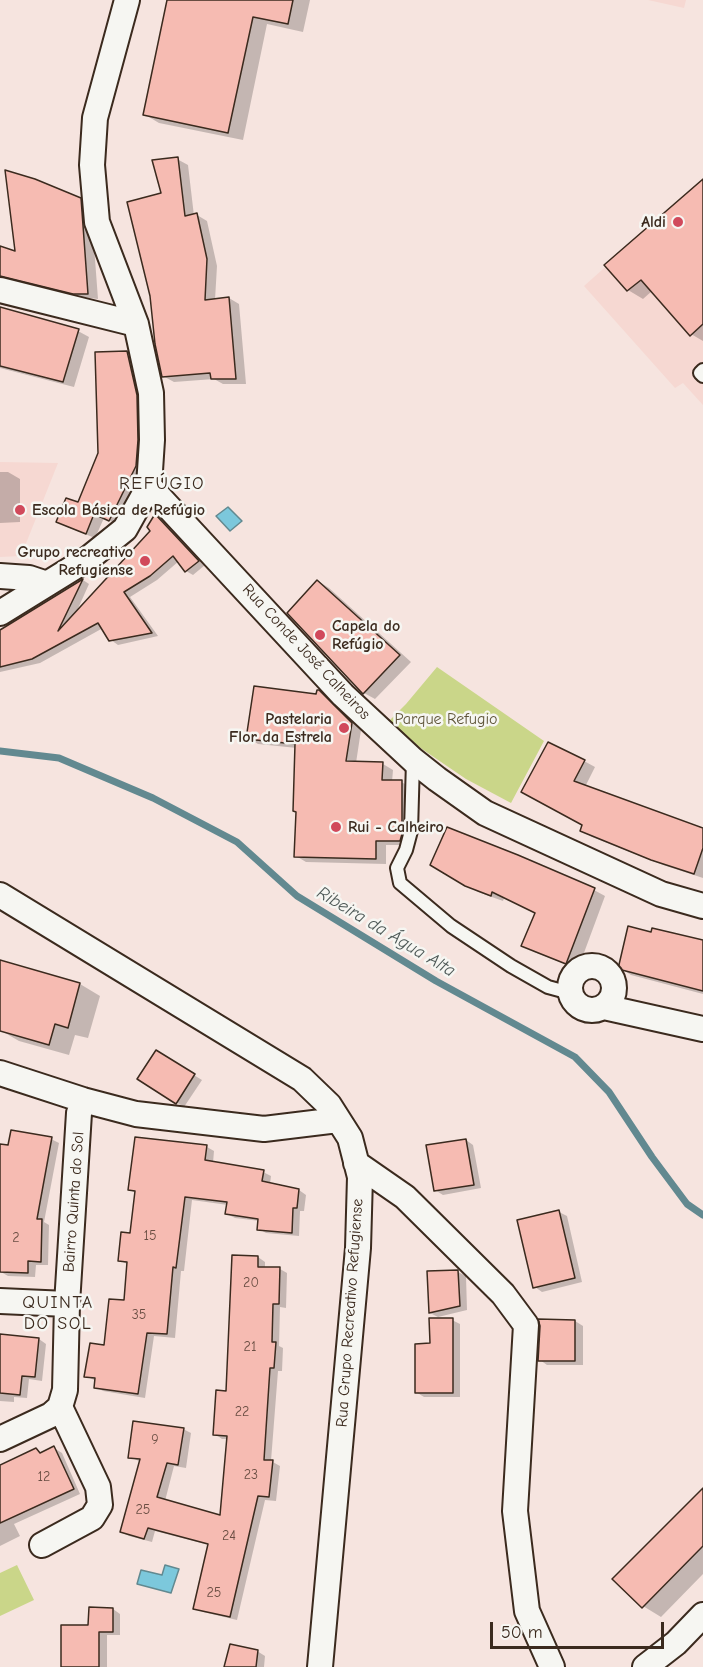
<!DOCTYPE html>
<html>
<head>
<meta charset="utf-8">
<style>
  body { margin:0 }
  #map { position:relative; width:703px; height:1667px; overflow:hidden; background:#f6e4df; font-family:"Comic Neue",sans-serif }
  canvas { display:block }
  .scale { position:absolute; left:490px; top:1622px; width:174px; height:27px; box-sizing:border-box; border:3px solid #3b2a1e; border-top:0; padding-left:8px; font-size:18px; line-height:21px; white-space:nowrap; color:#3b2a1e; -webkit-text-stroke:4px #f6f6f2; paint-order:stroke }
</style>
</head>
<body>
<div id="map">
<canvas width="703" height="1667"></canvas>
<div class="scale">50 m</div>
</div>
<script>
const c = document.querySelector('canvas').getContext('2d');
c.lineJoin = 'round';
function paint(path, color) {
  c.fillStyle = color;
  c.fill(path, 'evenodd');
}
function trace(path, color, width, dash) {
  c.strokeStyle = color;
  c.lineWidth = width;
  c.lineCap = dash ? 'butt' : 'round';
  c.setLineDash(dash || []);
  c.stroke(path);
}
function drawText(font, color, halo, rows, align = 'center') {
  c.font = font + ' "Comic Neue",sans-serif';
  c.lineWidth = 5;
  c.setLineDash([]);
  c.textBaseline = 'middle';
  c.strokeStyle = halo;
  c.fillStyle = color;
  for (const [text, x, y, turn = 0] of rows) {
    c.save();
    c.translate(x, y);
    c.rotate((+turn || 0) * Math.PI / 180);
    c.textAlign = isNaN(turn) ? turn : align;
    if (halo) c.strokeText(text, 0, 0);
    c.fillText(text, 0, 0);
    c.restore();
  }
}
const built = new Path2D(`
  M648,0h38l-2,8z
  M703,180v225l-20,-22 -8,5 -91,-102z
  M0,462l58,1 -37,93 -21,1z`);
const green = new Path2D(`
  M437,667l107,74 -33,62 -45,-24 -44,-30 -33,-28 17,-17z
  M17,1565l17,35 -34,16v-43z`);
const water = new Path2D(`
  M228,507l14,14 -12,10 -14,-15z
  M165,1565l14,4 -8,24 -34,-9 4,-14 21,5z`);
const shadow = new Path2D(`
  M168,0h142l-7,32 -36,-8 -24,116 -84,-17 -15,-9z
  M177,159l11,6 6,51 3,-1 10,6 10,45 -2,34 14,-2 10,6 7,80h-23l-9,-5 -40,3 -11,-6v-182z
  M703,181v160l-12,-7 -39,-43 -9,8 -15,-9 -22,-25z
  M80,200l11,6 7,93 -98,-12v-39l17,5z
  M0,308l78,23 11,6 -15,50 -74,-19z
  M127,353l9,5 9,113 -26,54 -15,-7 -9,20 -28,-11 -10,-5 22,-18 20,-51z
  M0,472h8l12,7v43l-20,1z
  M156,516l7,4 42,45 -12,10 -7,-4 -7,-10 -22,19 -27,17 28,39 -40,9 -7,-5 -8,-12 -63,35 -40,9v-39l83,-53 6,4 -13,29 76,-82z
  M318,581l11,7 82,74 -36,37 -11,-6z
  M318,692l11,6 32,32 -5,33 27,1 10,6 -1,12h9l10,5 -1,58h-24v19l-80,-2 -10,-6 1,-108 -39,-4 -10,-6 69,-42z
  M584,761l11,6 -10,20 118,43v48l-40,-13 -71,-28 -10,-6 2,-6 -61,-34z
  M432,864l162,26 11,6 -27,73 -44,-17 -11,-7 13,-32 -32,-15 -1,3 -25,-9z
  M703,945v49l-72,-19 -11,-7z
  M2,963l78,21 20,12 -12,42 -13,-3 -6,20 -50,-14 -19,-11v-60z
  M156,1052l46,28 -18,27 -45,-28z
  M51,1139l8,4 -15,79 5,3 -1,40h-12l-1,12 -27,-1 -7,-4 -1,-127 10,2z
  M466,1140l7,5 8,43 -38,7 -8,-5z
  M207,1147l7,4 -1,12 50,9 8,4 -1,8 29,6 7,5 -2,16h-4l-1,25 -33,-3 -7,-4 1,-8 -25,-3 -8,-4 1,-9 -36,-5 -8,71h-3l-6,67 -21,-2 -9,62 -42,-7 -7,-4v-6l-10,-5 19,-29 20,-45 2,-38 -8,-4 13,-25 4,-42 -6,-3z
  M559,1212l8,4 15,66 -40,10 -7,-5z
  M258,1257l7,5v6l15,1 7,4 -1,35 -6,-1 -1,39 4,2 -1,23h-4l-7,90 9,5 -4,35 -11,-1 -28,120 -34,-8 -8,-4 14,-63 -54,-14 -3,11 -23,-6 -8,-4 20,-70 -11,-5 53,-28 8,4 -5,35 -12,-2 -9,35 56,16 7,-78h-6l-7,-5 13,-42z
  M458,1272l8,4 1,34 -29,7 -8,-4z
  M452,1320l8,4v73h-36l-8,-5 15,-47z
  M540,1321h35l8,5v39h-36l-7,-5z
  M0,1335l39,4 7,5 -4,37 -13,-2 -2,19 -13,-1v5l-14,-1z
  M54,1448l8,5 18,41 -66,30 6,12 -20,10v-76l36,-20 6,3z
  M703,1491v83l-42,43 -18,-11z
  M113,1609l7,5v21h-13v32h-45l28,-40z
  M257,1651l8,5 -1,11h-39z`);
const stream = new Path2D(`
  M0,751l59,7 94,40 84,44 60,54 139,85 139,76 34,35 43,65 35,47 16,11`);
const building = new Path2D(`
  M167,0h126l-5,24 -35,-7 -25,116 -85,-18z
  M178,157l7,59 12,-3 10,46 -2,41 24,-3 7,82h-25l-1,-6 -48,4 -7,-33 -5,-48 -23,-94 34,-9 -9,-33z
  M5,170l30,9 46,19 7,96h-15l-73,-18v-30l15,5z
  M703,179v145l-13,12 -49,-56 -14,11 -23,-26z
  M0,307l79,22 -16,53 -63,-16z
  M127,351l10,44 1,45 -2,26 -27,55 -15,-7 -8,20 -30,-12 10,-24 12,4 20,-49 -3,-101z
  M155,514l44,47 -14,11 -12,-16 -23,20 -26,16 28,41 -43,8 -11,-18 -66,36 -32,8v-37l83,-51 -25,52 92,-100 -3,-4z
  M317,580l83,75 -37,39 -76,-81z
  M254,686l62,8 1,-4h2l33,33 -6,38 37,1 -1,18h20v54l-2,7h-24v18l-82,-2 2,-45 -3,-1 2,-67 -49,-5z
  M548,742l37,18 -11,21 129,47v20l-9,26 -43,-14 -71,-29 2,-6 -61,-33z
  M447,827l71,28 77,33 -29,76 -45,-18 14,-33 -43,-21 -1,4 -26,-10 -35,-21z
  M628,926l23,6 1,-4 51,12v51l-85,-22z
  M0,960l80,23 -12,45 -13,-4 -6,21 -49,-14z
  M156,1050l39,24 -19,30 -39,-25z
  M11,1130l41,7 -15,82h5l-1,43 -13,-1v12l-28,-1v-128l8,1z
  M135,1137l72,8 -2,15 59,10 -2,11 37,8 -2,19h-4l-1,25 -35,-3 1,-11 -33,-5 2,-12 -42,-5 -9,71 -3,-1 -6,67 -20,-1 -9,61 -44,-6 1,-10 -11,-1 6,-34 14,2 5,-46 15,1 3,-38 -9,-1 3,-29 9,1 5,-42 -7,-1z
  M466,1139l8,46 -40,6 -8,-46z
  M559,1210l16,68 -42,10 -16,-68z
  M232,1255l26,1v11h22l-1,37h-6l-1,38h4l-2,26h-4l-6,92h9l-4,37 -11,-1 -28,121 -37,-8 15,-65 -60,-16 -4,11 -24,-7 20,-73 -12,-1 5,-37 51,7 -6,37 -11,-2 -10,34 63,18 7,-79 -14,-1 3,-45 10,1z
  M458,1270l2,36 -31,7 -2,-42z
  M429,1318h24v75h-38v-49l15,-1z
  M538,1319l37,1v41h-37l2,-35z
  M0,1334l39,4 -4,39 -13,-1 -2,19 -20,-2z
  M54,1446l20,43 -74,34v-58l36,-17 4,5z
  M703,1488v58l-61,62 -30,-29z
  M89,1607l24,1v24h-14v35h-38v-42h27z
  M230,1644l28,6 -2,17h-32z`);
const lane = new Path2D(`
  M703,370l-3,3 3,3
  M413,761l-2,70 -5,19 -9,18 3,15 51,43 60,40 37,21 22,6`);
const street = new Path2D(`
  M0,290l136,34
  M149,486l194,209 70,65 24,19 48,34 176,81 42,12
  M0,576l29,2 18,6
  M0,613l89,-55 36,-29 24,-43 3,-46 -1,-47 -15,-69 -39,-102 -5,-57 3,-47 32,-118
  M0,895l302,184 27,26 21,33 10,39 -2,71 -38,419
  M570 988a22 22 0 1 1 44 0a22 22 0 1 1-44 0Z
  M604,1007l99,22
  M0,1073l83,27 53,14 128,15 74,-9
  M356,1163l49,34 98,97 23,31 -11,186 12,100 25,56
  M0,1301l67,3
  M0,1439l51,-24 9,-8 5,-17 2,-86 12,-191 4,-13
  M42,1545l50,-27 8,-13 -2,-18 -38,-80
  M645,1667l31,-24 27,-28`);
const markers = [
  [678,222,6,"#d1495b"],
  [20,510,6,"#d1495b"],
  [145,561,6,"#d1495b"],
  [320,635,6,"#d1495b"],
  [344,728,6,"#d1495b"],
  [336,827,6,"#d1495b"]
];
const numberNames = [
  ["15",150,1236],
  ["2",16,1238],
  ["20",251,1283],
  ["35",139,1315],
  ["21",250,1347],
  ["22",242,1412],
  ["9",155,1440],
  ["23",251,1475],
  ["12",44,1477],
  ["25",143,1510],
  ["24",229,1536],
  ["25",214,1593]
];
const poiNames = [
  ["Aldi",666,222],
  ["Escola Básica de Refúgio",32,510,"left"],
  ["Grupo recreativo",133,552],
  ["Refugiense",133,570],
  ["Capela do",332,626,"left"],
  ["Refúgio",332,644,"left"],
  ["Pastelaria",332,719],
  ["Flor da Estrela",332,737],
  ["Rui - Calheiro",348,827,"left"]
];
const streetNames = [
  ["Rua Conde José Calheiros",306,652,47],
  ["Bairro Quinta do Sol",74,1202,-86],
  ["Rua Grupo Recreativo Refugiense",350,1313,-86]
];
const parkNames = [
  ["Parque Refugio",446,719]
];
const neighbourhoodNames = [
  ["REFÚGIO",162,484],
  ["QUINTA",58,1303],
  ["DO SOL",58,1324]
];
const waterNames = [
  ["Ribeira da Água Alta",386,932,31]
];
paint(built, '#f6d8d2');
paint(green, '#cad689');
paint(water, '#7cc8dc');
trace(water, '#628990', 1.5);
paint(shadow, '#0003');
trace(stream, '#628990', 7);
paint(building, '#f6bbb2');
trace(building, '#3b2a1e', 1.5);
trace(lane, '#3b2a1e', 16);
trace(street, '#3b2a1e', 28);
trace(lane, '#f6f6f2', 12);
trace(street, '#f6f6f2', 24);
for (const [x, y, r, color] of markers) {
  const dot = new Path2D();
  dot.arc(x, y, r, 0, 2 * Math.PI);
  c.fillStyle = color;
  c.fill(dot);
  trace(dot, '#f6f6f2', 2);
}
drawText('14px', '#6a4e43', null, numberNames);
drawText('bold 16px', '#3b2a1e', '#f6f6f2', poiNames, 'right');
drawText('16px', '#3b2a1e', '#f6f6f2', streetNames);
drawText('16px', '#5f5539', '#f6f6f2', parkNames);
c.letterSpacing = '1.5px';
drawText('18px', '#3b2a1e', '#f6f6f2', neighbourhoodNames);
c.letterSpacing = '0px';
drawText('italic 18px', '#4e5957', '#f6f6f2', waterNames);
</script>
</body>
</html>
